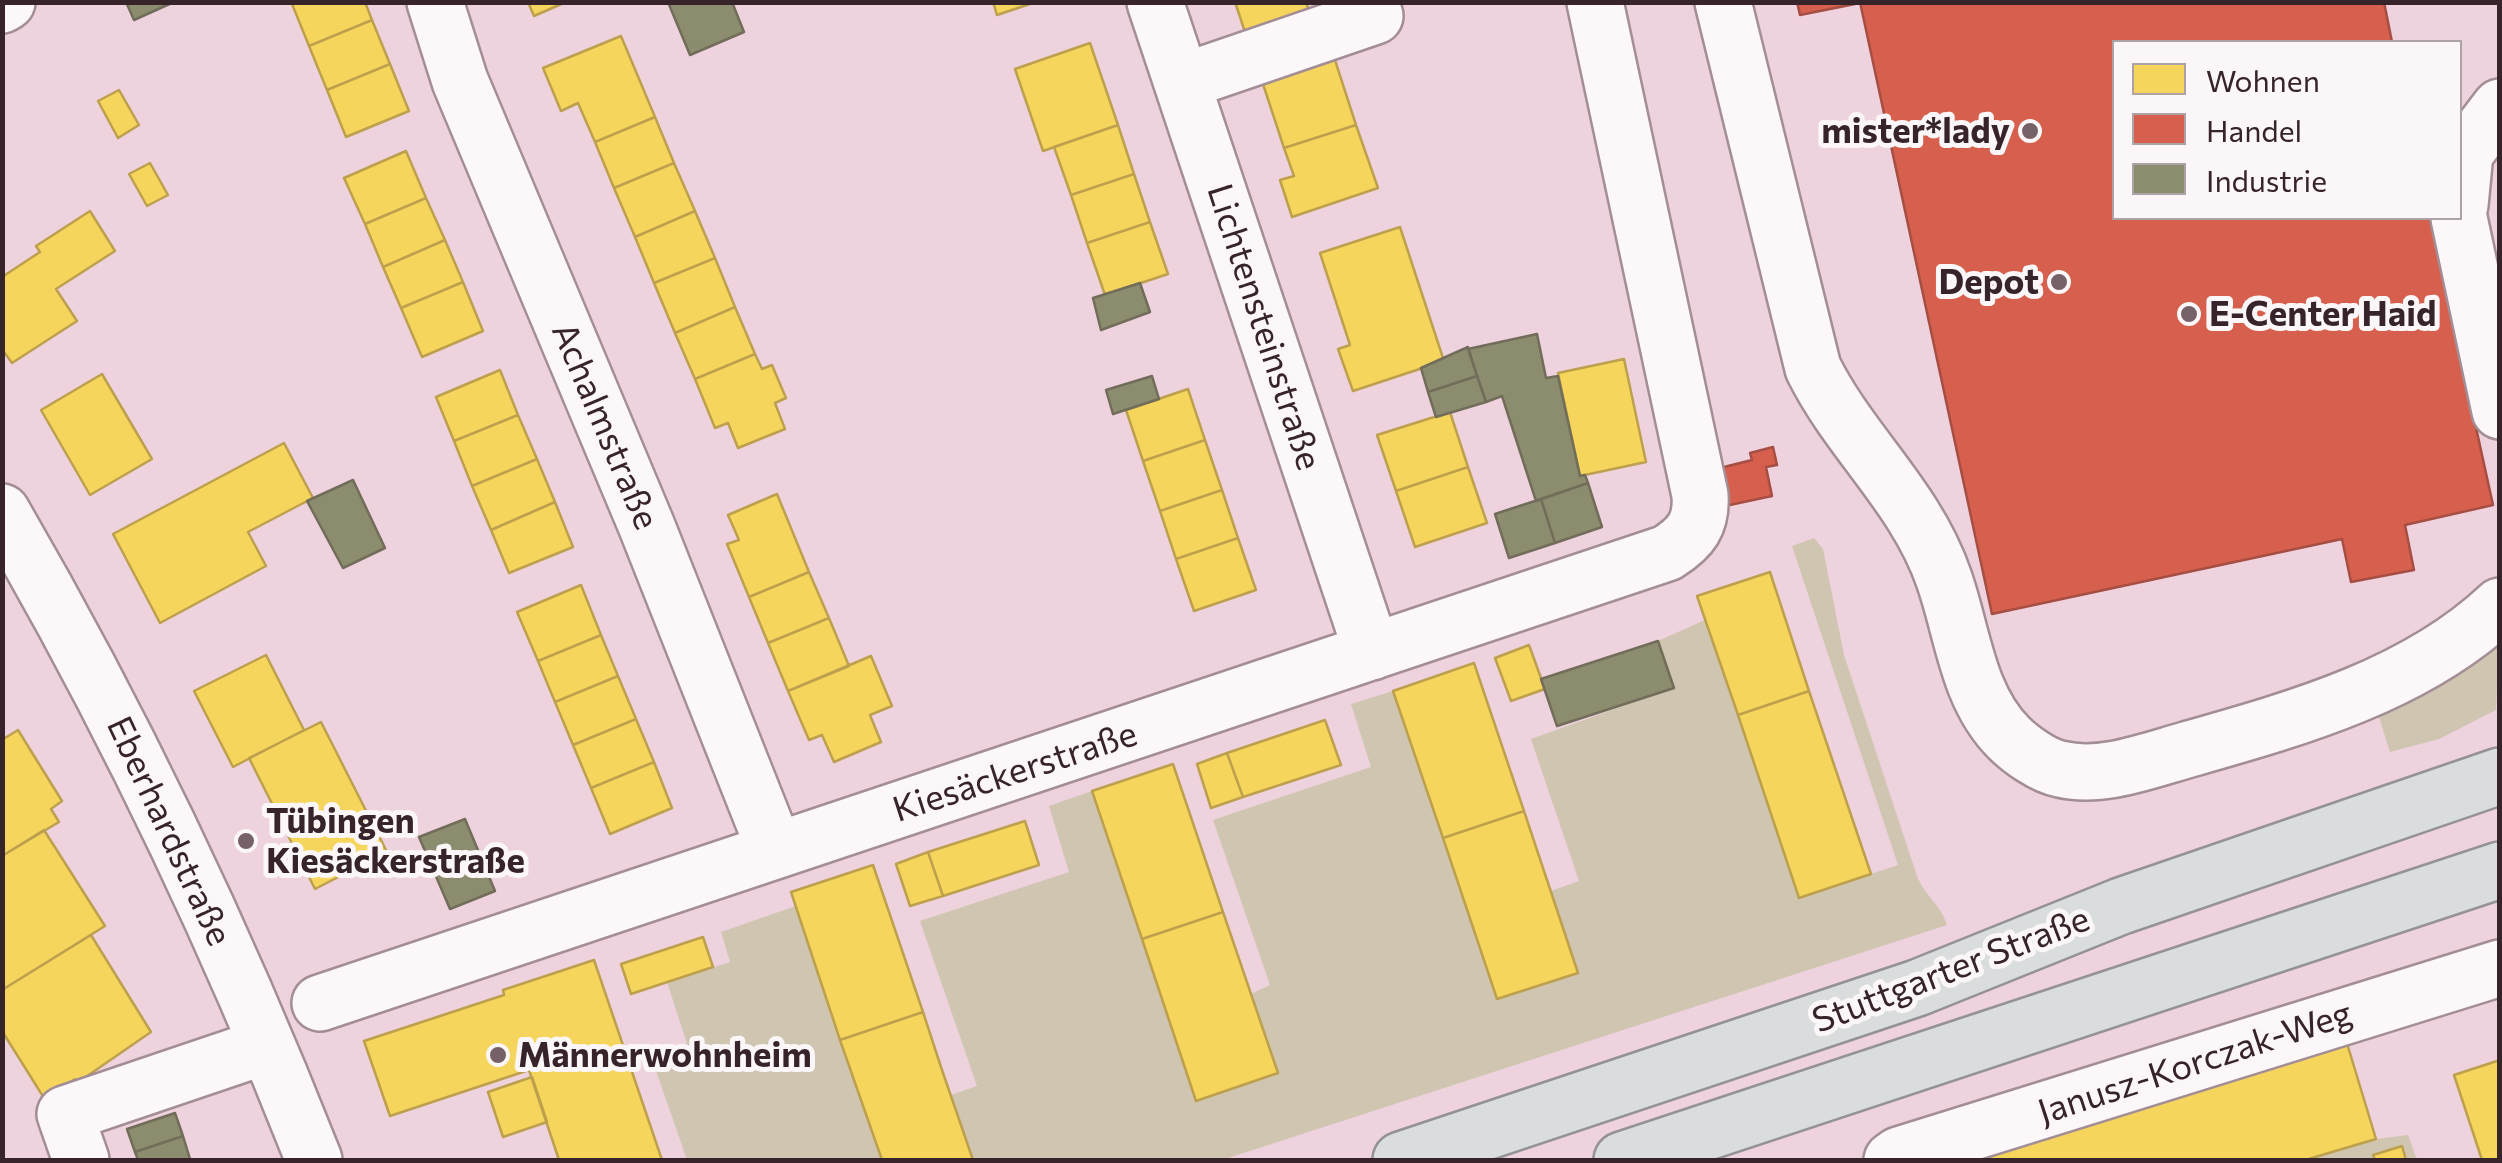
<!DOCTYPE html>
<html>
<head>
<meta charset="utf-8">
<style>
  body { margin:0 }
  #map { position:relative; width:2502px; height:1163px; overflow:hidden; background:#eed2dd; font-family:Commissioner,sans-serif }
  canvas { display:block }
  .frame { position:absolute; inset:0; border:5px solid #37242b; pointer-events:none }
  .legend { position:absolute; left:2112px; top:40px; width:350px; height:180px; box-sizing:border-box; background:#fbf6f8; border:2px solid #ada2a6; margin:0; padding:12px 18px; list-style:none; font-size:30px; color:#37242b }
  .legend li { display:flex; align-items:center; gap:20px; height:50px }
  .legend b { width:50px; border:2px solid #ada2a6 }
</style>
</head>
<body>
<div id="map">
<canvas width="2502" height="1163"></canvas>
<div class="frame"></div>
<ul class="legend">
<li><b style="height:28px;background:#f6d55c"></b>Wohnen</li>
<li><b style="height:28px;background:#d6604d"></b>Handel</li>
<li><b style="height:28px;background:#8c8c6e"></b>Industrie</li>
</ul>
</div>
<script>
const c = document.querySelector('canvas').getContext('2d');
c.lineJoin = 'round';
function paint(path, color) {
  c.fillStyle = color;
  c.fill(path, 'evenodd');
}
function trace(path, color, width, dash) {
  c.strokeStyle = color;
  c.lineWidth = width;
  c.lineCap = dash ? 'butt' : 'round';
  c.setLineDash(dash || []);
  c.stroke(path);
}
function drawText(font, color, halo, rows, align = 'center') {
  c.font = font + ' Commissioner,sans-serif';
  c.lineWidth = 10;
  c.setLineDash([]);
  c.textBaseline = 'middle';
  c.strokeStyle = halo;
  c.fillStyle = color;
  for (const [text, x, y, turn = 0] of rows) {
    c.save();
    c.translate(x, y);
    c.rotate((+turn || 0) * Math.PI / 180);
    c.textAlign = isNaN(turn) ? turn : align;
    if (halo) c.strokeText(text, 0, 0);
    c.fillText(text, 0, 0);
    c.restore();
  }
}
const green = new Path2D(`
  M1814,538l9,11 21,106 73,221c8,20 24,29 30,49l-725,235h-249l-22,-65 26,-9 -57,-165 149,-49 -20,-66 43,-15 104,309 55,-106 19,-9 -57,-165 158,-53 -20,-63 42,-13 104,307 81,-26 -27,-81 28,-10 -48,-142 142,-51 -15,-47 47,-21 94,278 99,-33 -106,-319z
  M2499,640l-3,70 -57,29 -49,13 -13,-41 68,-32z
  M796,906l86,254h-195l-33,-95 36,-12 -23,-71 63,-20 -9,-30z
  M2408,1135l9,25h-112l71,-21z`);
const homes = new Path2D(`
  M365,2l7,18 -63,26 -17,-42z
  M528,2h38l-32,14z
  M993,2h43l-39,13z
  M1235,2h71l6,18 -64,21z
  M372,20l18,44 -63,26 -18,-44z
  M621,36l34,81 -60,25 -17,-39 -17,8 -18,-43z
  M1090,43l28,82 -75,26 -28,-82z
  M1335,60l21,65 -72,23 -21,-64z
  M390,64l19,47 -63,26 -19,-47z
  M119,90l20,35 -21,13 -20,-37z
  M655,117l19,46 -60,25 -19,-46z
  M1118,125l16,49 -63,21 -17,-48z
  M1356,125l22,63 -86,29 -12,-37 14,-4 -10,-28z
  M406,151l20,47 -61,26 -21,-46z
  M150,163l18,32 -21,11 -18,-32z
  M674,163l21,48 -60,26 -21,-49z
  M1134,174l16,48 -63,21 -16,-48z
  M426,198l19,42 -62,27 -18,-43z
  M90,211l25,40 -59,38 21,32 -65,42 -10,-14v-72l38,-25 -4,-6z
  M695,211l20,47 -61,25 -19,-46z
  M1150,222l18,52 -63,21 -18,-52z
  M1400,227l44,134 -91,30 -15,-42 12,-4 -30,-92z
  M445,240l18,42 -62,26 -18,-41z
  M715,258l20,49 -60,26 -21,-50z
  M463,282l20,49 -61,26 -21,-49z
  M735,307l20,47 -60,25 -20,-46z
  M755,354l7,15 10,-4 14,33 -11,5 10,26 -47,19 -10,-25 -13,5 -20,-49z
  M1624,359l22,103 -66,14 -22,-103z
  M500,370l18,45 -64,26 -18,-44z
  M102,374l50,85 -62,36 -49,-85z
  M1188,389l17,51 -62,21 -17,-51z
  M1450,412l18,55 -72,24 -19,-56z
  M518,415l19,44 -65,27 -18,-45z
  M1205,440l17,50 -62,21 -17,-50z
  M284,443l29,55 -65,34 18,34 -106,57 -47,-89z
  M537,459l18,43 -64,28 -19,-44z
  M1468,467l19,56 -72,24 -19,-56z
  M1222,490l16,48 -62,21 -16,-48z
  M777,494l32,78 -60,25 -22,-53 12,-4 -11,-25z
  M555,502l18,45 -64,26 -18,-43z
  M1238,538l18,52 -62,21 -18,-52z
  M809,572l20,46 -61,25 -19,-46z
  M1770,572l39,119 -71,24 -41,-119z
  M581,585l20,50 -63,26 -21,-49z
  M829,618l20,48 -61,25 -20,-48z
  M601,635l17,41 -63,26 -17,-41z
  M1529,645l16,44 -34,12 -16,-43z
  M266,655l38,75 -71,37 -39,-76z
  M871,656l21,50 -22,9 11,27 -47,20 -12,-27 -13,5 -21,-49z
  M1474,663l50,148 -81,27 -50,-147z
  M618,676l18,43 -63,26 -18,-43z
  M1809,691l62,183 -72,24 -61,-183z
  M636,719l18,43 -63,26 -18,-43z
  M1325,720l16,45 -98,32 -16,-44z
  M321,722l66,130 -72,37 -66,-131z
  M18,730l44,71 -11,8 8,13 -57,34v-123l3,5z
  M1227,753l16,44 -32,11 -14,-44z
  M654,762l18,46 -62,26 -19,-46z
  M1173,764l50,148 -81,27 -50,-148z
  M1524,811l54,162 -81,26 -54,-161z
  M1025,821l14,44 -96,31 -15,-44z
  M44,830l61,96 -103,64v-134z
  M928,852l15,44 -33,10 -14,-42z
  M873,865l50,147 -83,28 -49,-148z
  M1223,912l55,161 -82,28 -54,-162z
  M91,935l60,97 -74,51 -2,-4 -31,19 -42,-67v-41z
  M703,937l10,30 -82,27 -10,-30z
  M594,960l68,200h-103l-30,-90 -139,46 -26,-75 140,-46 -1,-5z
  M923,1012l18,55 32,93h-91l-42,-120z
  M2346,1040l30,99 -71,21h-354z
  M2500,1060v100h-18l-28,-85z
  M532,1077l15,45 -44,15 -15,-45z
  M2402,1146l4,14h-31l-2,-5z`);
const shops = new Path2D(`
  M1797,2h63v1l-60,12z
  M1860,2h524l8,40h-278v176h316l63,287 -88,20 9,45 -63,12 -9,-43 -350,75z
  M1773,447l4,18 -11,2 6,29 -47,10 -9,-37 36,-9 -2,-7z`);
const industry = new Path2D(`
  M126,2h48l-40,18z
  M668,2h64l12,30 -54,23z
  M1140,283l10,29 -49,18 -8,-32z
  M1537,334l9,44 12,-2 22,100 5,-1 3,8 -52,18 -34,-105 -16,6 -18,-53z
  M1468,347l9,29 -49,16 -7,-24z
  M1152,376l7,23 -46,15 -7,-24z
  M1477,376l9,26 -50,15 -8,-25z
  M353,480l32,68 -42,20 -36,-67z
  M1588,483l14,44 -47,16 -14,-44z
  M1541,499l14,44 -46,15 -14,-44z
  M1658,641l16,47 -117,38 -16,-47z
  M465,819l30,72 -45,18 -31,-72z
  M175,1113l8,23 -48,16 -8,-23z
  M183,1136l7,23 -52,1 -3,-8z`);
const minor = new Path2D(`
  M435,2l25,79 187,446 128,323
  M1155,2l217,650
  M1723,2l90,366c37,75 103,129 131,211 19,54 23,117 65,159 12,12 35,28 51,31 41,10 87,-8 126,-19 109,-31 229,-64 314,-144
  M2,5l5,-3
  M1182,82l193,-66
  M2460,205l5,-52 35,-46
  M2459,218l41,193
  M2,512c121,208 224,424 312,648
  M320,1003l1347,-450c24,-15 35,-29 33,-58l-105,-493
  M81,1160l-16,-46 201,-68
  M1892,1160l7,-5 601,-187`);
const major = new Path2D(`
  M1401,1160l516,-172 204,-82 379,-130
  M1622,1160l878,-290`);
const markers = [
  [2030,131,10,"#776169"],
  [2059,282,10,"#776169"],
  [2189,314,10,"#776169"],
  [246,841,10,"#776169"],
  [498,1055,10,"#776169"]
];
const poiNames = [
  ["mister*lady",2010,131,"right"],
  ["Depot",2039,282,"right"],
  ["E-Center Haid",2209,314],
  ["Tübingen",266,821],
  ["Kiesäckerstraße",266,861],
  ["Männerwohnheim",518,1055]
];
const streetNames = [
  ["Lichtensteinstraße",1264,327,72],
  ["Achalmstraße",605,426,67],
  ["Kiesäckerstraße",1015,772,-18],
  ["Eberhardstraße",169,831,65],
  ["Stuttgarter Straße",1951,970,-21],
  ["Janusz-Korczak-Weg",2195,1063,-18]
];
paint(green, '#cfc5b1');
paint(homes, '#f6d55c');
trace(homes, '#bda04d', 2.5);
paint(shops, '#d6604d');
trace(shops, '#a64e43', 2.5);
paint(industry, '#8c8c6e');
trace(industry, '#726d5a', 2.5);
trace(minor, '#a38e96', 60);
trace(major, '#949295', 60);
trace(minor, '#fcf8fa', 55);
trace(major, '#dadddd', 55);
for (const [x, y, r, color] of markers) {
  const dot = new Path2D();
  dot.arc(x, y, r, 0, 2 * Math.PI);
  c.fillStyle = color;
  c.fill(dot);
  trace(dot, '#fbf6f8', 4);
}
drawText('bold 35px', '#37242b', '#fbf6f8', poiNames, 'left');
drawText('35px', '#37242b', '#fbf6f8', streetNames);
</script>
</body>
</html>
